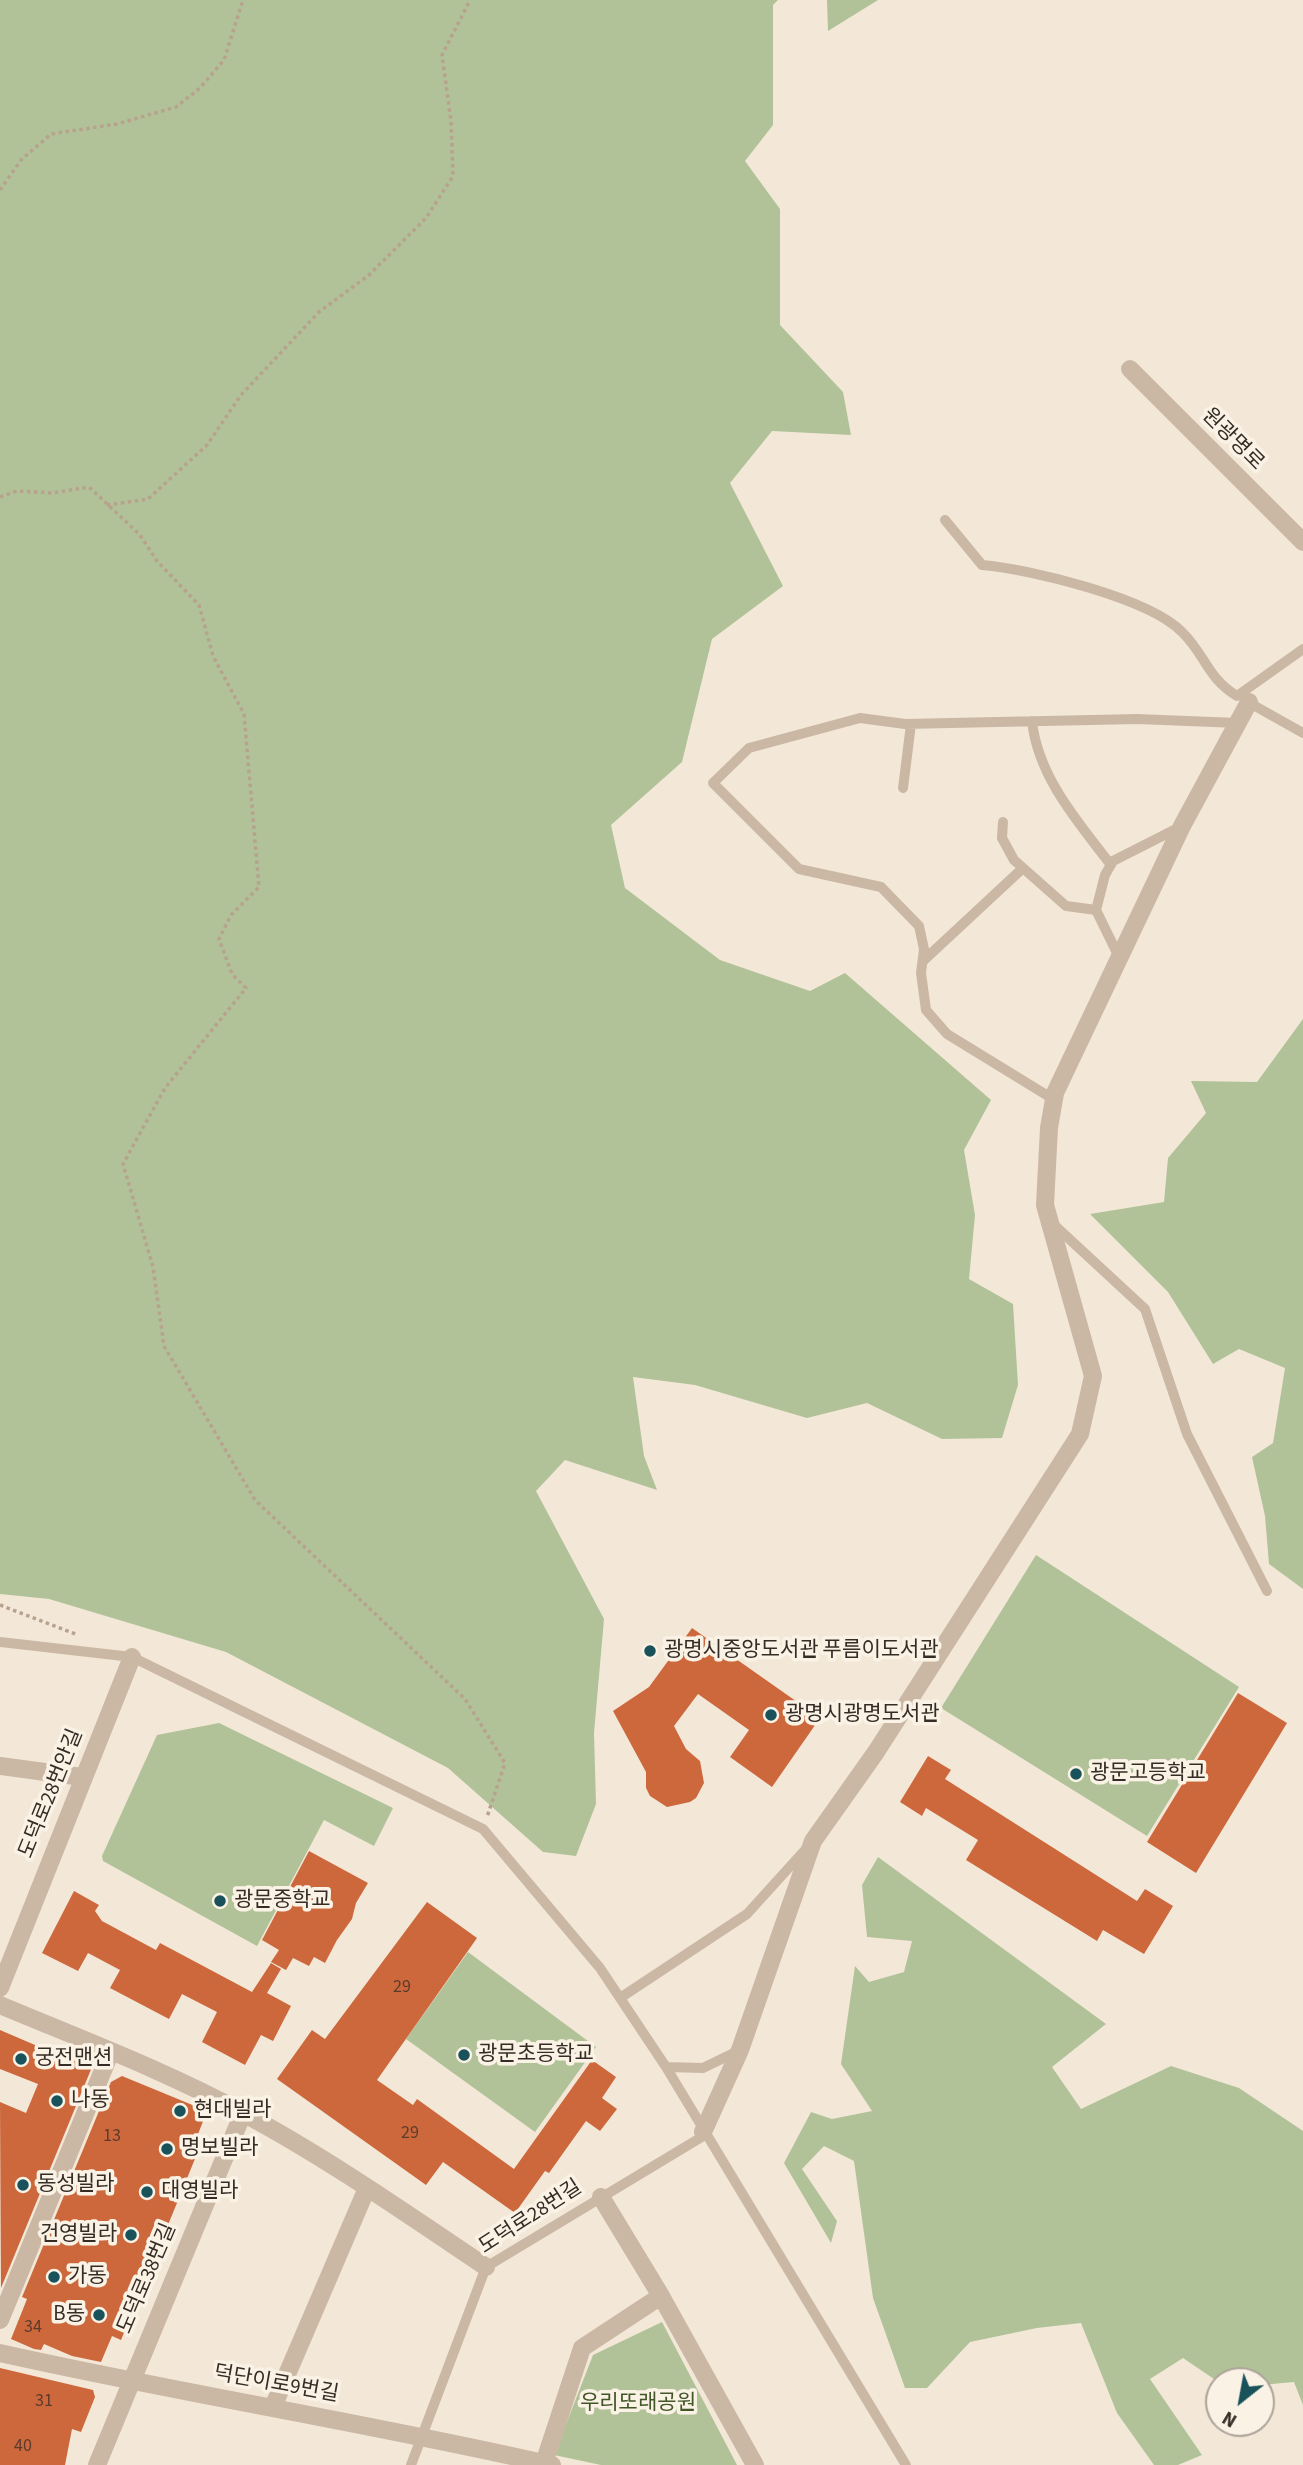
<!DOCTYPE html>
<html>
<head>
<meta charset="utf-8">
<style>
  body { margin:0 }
  #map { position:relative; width:1303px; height:2465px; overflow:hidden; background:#f3e8d8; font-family:"Source Sans 3",sans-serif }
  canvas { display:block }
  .north { position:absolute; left:1205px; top:2367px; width:70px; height:70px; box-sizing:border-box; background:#faf2e5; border:2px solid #aca399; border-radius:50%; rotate:211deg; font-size:19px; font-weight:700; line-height:28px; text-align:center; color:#362c26 }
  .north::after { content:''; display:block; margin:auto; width:24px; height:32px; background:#19525a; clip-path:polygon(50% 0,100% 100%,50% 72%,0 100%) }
</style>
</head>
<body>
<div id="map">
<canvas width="1303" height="2465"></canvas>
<div class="north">N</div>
</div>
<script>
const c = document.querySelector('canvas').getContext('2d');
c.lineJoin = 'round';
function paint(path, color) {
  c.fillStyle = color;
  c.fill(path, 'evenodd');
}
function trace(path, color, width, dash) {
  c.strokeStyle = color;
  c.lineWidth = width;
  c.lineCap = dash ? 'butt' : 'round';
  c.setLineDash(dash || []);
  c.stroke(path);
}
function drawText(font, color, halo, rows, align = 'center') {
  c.font = font + ' "Source Sans 3","Noto Sans KR",sans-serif';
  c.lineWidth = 7;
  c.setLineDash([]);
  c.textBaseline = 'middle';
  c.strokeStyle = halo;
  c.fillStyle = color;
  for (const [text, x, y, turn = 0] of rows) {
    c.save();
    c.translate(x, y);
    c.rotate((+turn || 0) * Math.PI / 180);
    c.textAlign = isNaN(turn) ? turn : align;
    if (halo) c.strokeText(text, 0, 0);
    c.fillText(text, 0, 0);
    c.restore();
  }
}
const green = new Path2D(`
  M0,0h778l-5,5v120l-28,36 35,48v116l63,67 8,43 -79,-4 -42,52 53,103 -71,53 -30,123 -71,63 14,63 95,72 90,31 35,-18 146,127 -27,50 11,65 -6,64 44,25 5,81 -16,53 -60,1 -75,-36 -60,15 -112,-33 -62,-8 11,79 13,34 -92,-30 -29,31 68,128 -10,114 2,71 -20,52 -33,-4 -95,-84 -222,-116 -177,-53 -49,-5z
  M827,0h51l-50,31z
  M1303,1019v570l-34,-25 -4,-48 -13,-59 21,-14 12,-75 -46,-19 -26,15 -45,-72 -78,-78 74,-12 4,-44 38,-45 -15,-32 66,1z
  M1036,1555l203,132 -92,149 -206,-128z
  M219,1723l174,85 -19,38 -50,-26 -67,126 -154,-85 -1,-5 55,-121z
  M878,1857l228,167 -54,43 29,42 90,-43 68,22 64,43v274l-9,-23 -33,3v-4l-47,-2 -31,-21 -33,21 52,76 -24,10h-24l-37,-52 -36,-90 -44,5 -67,14 -43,46h-22l-32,-90 -19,-137 -30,-15 -22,23 35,52 -6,22 -47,-80 27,-51 21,7 40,-8 -31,-47 14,-98 14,16 35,-10 8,-31 -45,-4 -5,-52z
  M468,1952l128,95 -61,85 -129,-93z
  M662,2322l75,143h-136l-47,-10 39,-100z`);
const building = new Path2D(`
  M692,1628l128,90 -48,69 -42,-30 19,-27 -51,-36 -24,32 12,23 14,12 4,22 -8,15 -6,4 -23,5 -17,-11 -4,-8v-16l-33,-61 36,-24z
  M1238,1693l49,30 -91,150 -49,-31z
  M928,1756l23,14 -6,9 192,122 8,-12 28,17 -29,48 -41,-24 -6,11 -131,-81 12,-20 -52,-32 -4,8 -22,-14z
  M309,1851l59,32 -12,20 -4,16 -15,21 -12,23 -11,-6 -5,9 -16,-8 -7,12 -15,-8 8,-12 -17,-10z
  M74,1891l25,14 -4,6 7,10 54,29 4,-7 92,49 19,-29 10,6 -14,24 24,13 -18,35 -12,-6 -16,30 -43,-23 15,-30 -35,-18 -13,25 -59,-31 10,-18 -32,-17 -10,18 -36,-18z
  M427,1902l50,36 -100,142 36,25 4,-6 97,70 78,-109 24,17 -14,21 15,11 -17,22 -14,-10 -37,52 -4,-2 -30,42 -72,-51 -17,23 -149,-106 35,-49 13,9z
  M0,2030l56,24 3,-5 30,11 3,7 -91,221 -1,-186 26,11 12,-29 -38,-15z
  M122,2076l85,35 -14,36 6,2 -78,191 -9,-4 -11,26 -29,-6 -28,-12 -3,6 -7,-1 -23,-10 16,-40 -5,-2 89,-215z
  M0,2368l93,22 2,7 -14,35 -9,-3 -7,36h-65z`);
const path = new Path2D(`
  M0,190l21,-30 30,-26 66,-10 59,-17 24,-19 24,-28 19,-60
  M0,497l17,-6 35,2 37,-6 51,48 17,26 42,44 14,51 31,58 15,173 -28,28 -12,24 13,35 14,14 -81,100 -42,76 30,103 11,79 91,154 210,199 40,64 -18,54
  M107,505l41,-6 59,-54 34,-50 78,-83 50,-37 57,-57 27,-42 -2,-55 -9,-66 28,-55
  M0,1605l78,30`);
const service = new Path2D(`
  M945,520l37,45c48,4 167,33 200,67 23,22 25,46 55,64l66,-47
  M1246,701l57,32
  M1032,721c6,56 46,101 79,144
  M903,788l8,-64
  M1003,822l-1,16 12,22 52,46 30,4
  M1119,957l-23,-47 9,-35 8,-14 69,-35
  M923,961l100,-93
  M1053,1099l-106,-65 -21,-24 -5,-37 3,-24 -5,-23 -38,-39 -82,-18 -86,-86 36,-35 111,-30 45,6 232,-5 101,4
  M1052,1223l93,86 42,125 80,157
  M0,1642l132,15 351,172 117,139 66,99 240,398
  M620,1998l127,-84 58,-64
  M666,2067l37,1 37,-18
  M411,2465l75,-198 219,-132`);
const minor = new Path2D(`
  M0,1766l82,11
  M0,1988l132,-331
  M0,2005c81,34 166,66 243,108 84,45 164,101 243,154
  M703,2132l37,-82 73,-209 63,-89 204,-318 13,-58 -48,-171 4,-77 6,-35 127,-267 67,-124
  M601,2197l60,99 94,169
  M0,2320l111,-269
  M0,2353c183,41 369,70 552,112
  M273,2407l94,-219
  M544,2463l38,-115 79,-52
  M97,2465l146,-352`);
const tertiary = new Path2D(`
  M1130,369l173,173`);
const markers = [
  [650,1651,7,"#19525a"],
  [771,1715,7,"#19525a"],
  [1076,1774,7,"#19525a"],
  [220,1901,7,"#19525a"],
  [464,2055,7,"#19525a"],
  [21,2059,7,"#19525a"],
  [57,2101,7,"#19525a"],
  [180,2111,7,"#19525a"],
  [167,2149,7,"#19525a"],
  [23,2185,7,"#19525a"],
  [147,2192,7,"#19525a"],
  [131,2235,7,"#19525a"],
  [54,2277,7,"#19525a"],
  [99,2315,7,"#19525a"]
];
const numberNames = [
  ["29",402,1988],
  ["29",410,2134],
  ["13",112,2137],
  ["34",33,2328],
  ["31",44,2402],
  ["40",23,2447]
];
const streetNames = [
  ["원광명로",1232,440,45],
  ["도덕로28번안길",52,1794,-68],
  ["도덕로28번길",531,2218,-33],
  ["도덕로38번길",148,2279,-67],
  ["덕단이로9번길",276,2385,10]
];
const poiNames = [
  ["광명시중앙도서관 푸름이도서관",664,1651],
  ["광명시광명도서관",785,1715],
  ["광문고등학교",1090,1774],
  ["광문중학교",234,1901],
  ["광문초등학교",478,2055],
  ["궁전맨션",35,2059],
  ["나동",71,2101],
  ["현대빌라",194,2111],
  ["명보빌라",181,2149],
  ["동성빌라",37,2185],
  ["대영빌라",161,2192],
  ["건영빌라",117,2235,"right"],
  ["가동",68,2277],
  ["B동",85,2315,"right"]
];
const parkNames = [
  ["우리또래공원",638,2404]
];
paint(green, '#b1c298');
paint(building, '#cd683c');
trace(path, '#b7a28e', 3.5, [3.5, 3.5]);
trace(service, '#cbb8a4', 10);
trace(minor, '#cbb8a4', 18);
trace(tertiary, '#cbb8a4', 18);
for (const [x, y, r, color] of markers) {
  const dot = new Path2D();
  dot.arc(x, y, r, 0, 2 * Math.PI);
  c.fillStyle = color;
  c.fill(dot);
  trace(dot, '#faf2e5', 2.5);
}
drawText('18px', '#5c3b2c', null, numberNames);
drawText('21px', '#362c26', '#faf2e5', streetNames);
drawText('21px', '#362c26', '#faf2e5', poiNames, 'left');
drawText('21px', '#425628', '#faf2e5', parkNames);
</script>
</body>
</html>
